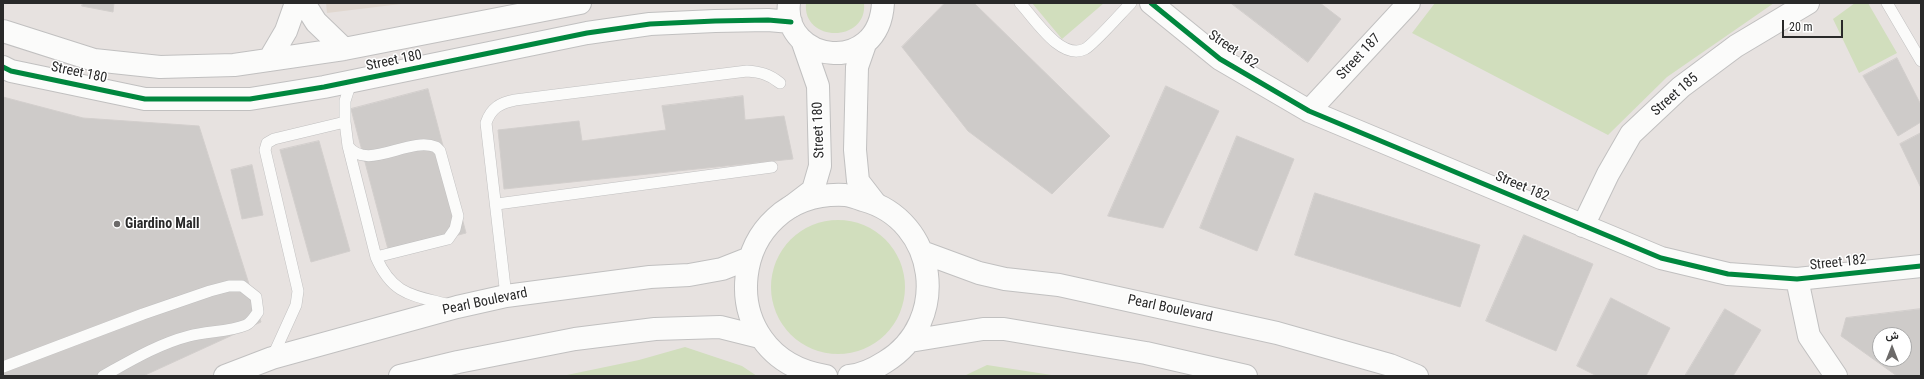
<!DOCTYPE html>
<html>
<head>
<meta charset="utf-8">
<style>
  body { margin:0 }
  #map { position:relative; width:1924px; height:379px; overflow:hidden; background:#e7e2e0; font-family:"Roboto Condensed",Vazirmatn,sans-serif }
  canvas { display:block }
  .frame { position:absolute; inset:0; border:4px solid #292929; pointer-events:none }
  .north { position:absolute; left:1872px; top:327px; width:40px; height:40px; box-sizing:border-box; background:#fff; border:1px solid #a9a9a9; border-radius:50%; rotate:0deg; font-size:11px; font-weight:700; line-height:16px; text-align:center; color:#292929 }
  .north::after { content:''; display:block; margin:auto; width:14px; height:18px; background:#6c6a69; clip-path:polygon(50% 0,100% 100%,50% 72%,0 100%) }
  .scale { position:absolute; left:1782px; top:20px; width:61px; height:18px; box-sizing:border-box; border:2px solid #292929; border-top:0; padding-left:5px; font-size:12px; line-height:14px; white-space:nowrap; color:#292929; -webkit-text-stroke:3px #fff; paint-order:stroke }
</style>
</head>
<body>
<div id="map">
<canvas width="1924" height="379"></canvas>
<div class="frame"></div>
<div class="north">ش</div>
<div class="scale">20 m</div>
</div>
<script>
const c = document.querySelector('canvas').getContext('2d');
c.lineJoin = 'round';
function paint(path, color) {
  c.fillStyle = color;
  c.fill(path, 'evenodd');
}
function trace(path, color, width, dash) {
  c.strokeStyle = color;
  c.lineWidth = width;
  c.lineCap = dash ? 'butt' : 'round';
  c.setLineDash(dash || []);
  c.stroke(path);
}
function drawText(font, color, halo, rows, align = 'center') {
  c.font = font + ' "Roboto Condensed",sans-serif';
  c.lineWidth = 3;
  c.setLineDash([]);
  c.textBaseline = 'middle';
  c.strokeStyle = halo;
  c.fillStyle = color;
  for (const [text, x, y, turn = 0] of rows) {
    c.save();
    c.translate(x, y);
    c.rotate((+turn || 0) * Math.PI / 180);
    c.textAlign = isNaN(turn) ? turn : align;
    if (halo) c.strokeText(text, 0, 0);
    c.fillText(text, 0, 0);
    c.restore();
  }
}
const education = new Path2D(`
  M326,3h83l-82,10z`);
const green = new Path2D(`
  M806,3h58c4,40 -62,40 -58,0z
  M1032,3h72l-42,36z
  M1435,3h339l-107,74 -59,58 -196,-102z
  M1855,3h13l29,50 -38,20 -26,-54z
  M771 287a67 67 0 1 1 134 0a67 67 0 1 1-134 0Z
  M685,347l57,19 15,10h-195l77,-16z
  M987,365l71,11h-94z`);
const building = new Path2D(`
  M83,3h31l-1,9 -31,-6z
  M945,3h29l136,133 -58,58 -84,-63 -66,-84z
  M1231,3h89l21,16 -33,43z
  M1897,58l24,47v17l-23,14 -35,-60z
  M1166,86l53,25 -56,117 -55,-12z
  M428,89l38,144 -77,20 -38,-144z
  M743,96l2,24 39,-4 9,43 -289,30 -6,-59 81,-9 3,20 84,-11 -4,-24z
  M3,97l80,21 116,8 62,196 -118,54h-140z
  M1921,133v55l-21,-44z
  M1237,136l57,23 -37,92 -57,-23z
  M319,141l31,110 -39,11 -31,-112z
  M252,165l11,50 -21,4 -11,-49z
  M1315,193l165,52 -20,62 -165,-52z
  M1524,235l69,29 -37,87 -70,-30z
  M1611,298l59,30 -24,48h-49l-20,-10z
  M1725,309l36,21 -28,46h-48z
  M1921,309v67h-24l-56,-40 5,-18zM1880,335h24v24h-24z`);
const lane = new Path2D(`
  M1020,3c15,16 41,58 65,46 9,-5 37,-37 46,-46
  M1887,3l34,58
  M351,82l-6,19v21l3,24 28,111c17,39 37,38 74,48
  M348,146c19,26 61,-10 88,1l4,4 18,65 -3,13 -7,10 -72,18
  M497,204l275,-37
  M506,296l-20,-173c5,-15 14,-20 29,-23l232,-29c13,1 22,3 33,12
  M272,358l24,-53 2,-14 -33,-141 2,-7 7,-4 71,-17
  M3,367l140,-53 67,-23 19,-5h13l14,11 2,15c-3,4 -7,11 -12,13 -17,7 -38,6 -57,11 -31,8 -59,25 -86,40`);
const street = new Path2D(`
  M304,3l12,19 28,27
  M789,3c-7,59 90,74 94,0
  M1151,3l69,56 89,52 352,147 67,16 69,5 124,-13
  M3,31l91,29 66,7 74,-2 110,-16 236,-46
  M865,44l-8,23 -2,83 3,31 17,22
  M269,60l17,-29 10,-28
  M3,67l8,4 134,28h105l74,-12 263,-54 63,-9 65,-3 53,-1 23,2
  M1309,111l100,-108
  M792,206l21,-16 7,-24 -2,-80 -16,-46
  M1583,226l25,-52 23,-40 50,-47 55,-41 72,-43
  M1797,279l12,57 27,40`);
const secondary = new Path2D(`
  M922,252l57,21 26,6 54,6 218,48 113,32 27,11
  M910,341l73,-12h21l142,24 100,23
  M225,376l47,-18 185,-51 49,-11 144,-19 39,-2 33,-6 28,-11
  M400,376l58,-14 117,-23 80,-10 65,-2 40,10
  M826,376c-119,-19 -99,-187 19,-181 6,1 12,3 18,5 75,20 88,122 22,162 -11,7 -23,13 -36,14`);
const cycleway = new Path2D(`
  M1151,3l69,56 89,52 352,147 67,16 69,5 124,-13
  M3,67l8,4 134,28h105l74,-12 263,-54 63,-9 65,-3 53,-1 23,2`);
const markers = [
  [117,224,4,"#6c6a69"]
];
const streetNames = [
  ["Street 182",1233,50,34],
  ["Street 187",1359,57,-47],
  ["Street 180",394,61,-12],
  ["Street 180",79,73,12],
  ["Street 185",1675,95,-41],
  ["Street 180",819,130,-92],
  ["Street 182",1522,187,23],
  ["Street 182",1838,263,-6],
  ["Pearl Boulevard",485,302,-12],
  ["Pearl Boulevard",1170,309,12]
];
const poiNames = [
  ["Giardino Mall",125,224]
];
paint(education, '#e0d7cf');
paint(green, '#d1debd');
paint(building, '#cecbc9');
trace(building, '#d2cecc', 1);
trace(lane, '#c1c0c0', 12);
trace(street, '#c1c0c0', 24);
trace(secondary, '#c1c0c0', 24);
trace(lane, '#fbfbfa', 11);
trace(street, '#fbfbfa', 22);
trace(secondary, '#fbfbfa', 22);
trace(cycleway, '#00873e', 5);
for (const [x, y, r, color] of markers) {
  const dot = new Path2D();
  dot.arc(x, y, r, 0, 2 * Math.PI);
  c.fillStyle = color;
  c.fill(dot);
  trace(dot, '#fff', 1.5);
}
drawText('14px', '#292929', '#fff', streetNames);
drawText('bold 14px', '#292929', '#fff', poiNames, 'left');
</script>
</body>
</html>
